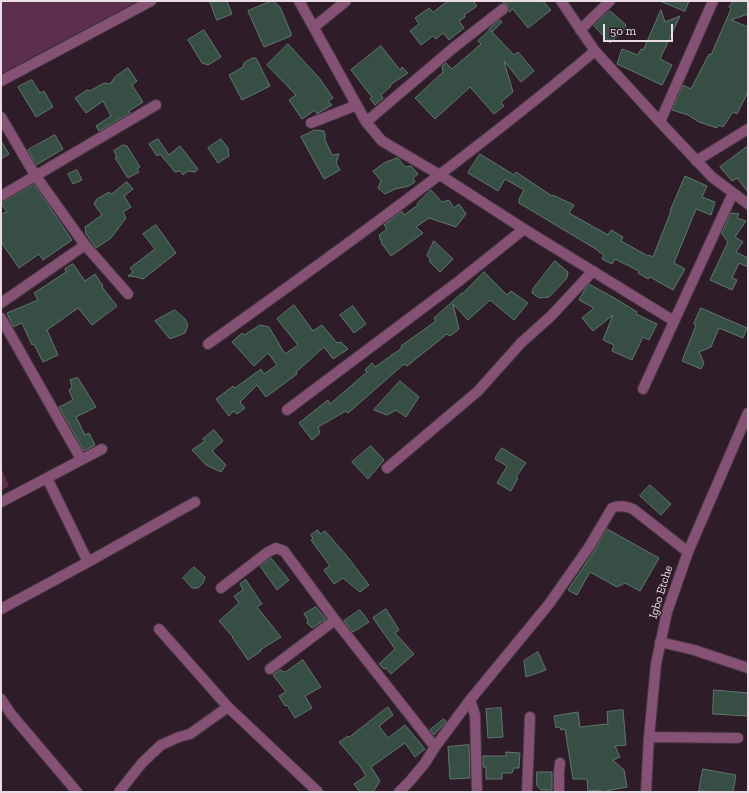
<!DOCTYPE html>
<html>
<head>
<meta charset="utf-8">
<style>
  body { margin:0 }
  #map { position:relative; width:749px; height:793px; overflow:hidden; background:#2e1c28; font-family:"Zilla Slab",serif }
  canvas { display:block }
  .frame { position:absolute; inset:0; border:2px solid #e9dce4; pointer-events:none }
  .scale { position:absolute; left:603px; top:24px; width:70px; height:18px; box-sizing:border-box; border:2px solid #e9dce4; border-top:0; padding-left:5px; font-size:12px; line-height:14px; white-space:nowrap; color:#e9dce4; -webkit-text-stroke:3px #2e1c28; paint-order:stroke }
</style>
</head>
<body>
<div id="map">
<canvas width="749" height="793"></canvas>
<div class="frame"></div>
<div class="scale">50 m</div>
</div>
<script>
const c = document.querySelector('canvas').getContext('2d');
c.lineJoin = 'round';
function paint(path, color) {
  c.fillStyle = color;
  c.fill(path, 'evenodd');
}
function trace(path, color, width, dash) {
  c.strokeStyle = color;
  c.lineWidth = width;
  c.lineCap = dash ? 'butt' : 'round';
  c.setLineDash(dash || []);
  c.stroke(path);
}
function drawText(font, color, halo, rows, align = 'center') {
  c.font = font + ' "Zilla Slab",serif';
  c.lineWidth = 3;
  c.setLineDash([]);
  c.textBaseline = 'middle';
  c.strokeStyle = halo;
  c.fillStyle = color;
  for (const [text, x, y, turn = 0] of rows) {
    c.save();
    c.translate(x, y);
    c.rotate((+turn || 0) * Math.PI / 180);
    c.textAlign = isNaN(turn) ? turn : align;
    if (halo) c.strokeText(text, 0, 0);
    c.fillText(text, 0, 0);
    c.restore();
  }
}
const green = new Path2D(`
  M1,1h137l-137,73z
  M1,468l8,18 -8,5z`);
const building = new Path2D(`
  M210,1h17l5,13 -15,6z
  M271,1h2l7,6 11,26v3l-27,11 -16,-36z
  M448,1h25l4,5 -13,9 1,2 -6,4 5,7 -15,12 -6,-7 -7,6 -3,-3 -12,9 -11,-14 9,-7 -4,-6 14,-10 4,4z
  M501,1h42l8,9 -23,18 -15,-19 -4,3 -1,-7z
  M660,1h29l-4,10z
  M734,1h14v13l-17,6 17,7v65l-11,22 -4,-2 -10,15 -4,-2 -2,3 -18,-6 -11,-7 -16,-5 11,-25 8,4 18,-35 2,1 20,-46 -2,-2z
  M661,10l4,12 15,-6 -20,43 12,6 -10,20 -45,-21 5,-15 16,6 3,-6 2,1z
  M610,11l16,14 -1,4 -15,14 -16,-17z
  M500,20l2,2 -10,10 -3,-3z
  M204,30l17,27 -13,8 -6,-2 -14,-23z
  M490,30l24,25 4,-3 16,19 -13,11 -17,-21 9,31 -12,10 3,4 -10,8 -24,-27 -35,32 -20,-21 28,-26 -1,-6 4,-3 6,6 29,-25 -3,-3z
  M288,44l32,35 13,19 -5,3 4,4 -15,9 -2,-4 -13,9 -13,-19 7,-5 -29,-30z
  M381,46l19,24 2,-3 6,6 -18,12 1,1 -10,9 2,3 -8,7 -5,-6 2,-2 -21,-27z
  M253,58h3l14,28 -28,14 -13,-25 14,-8 1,-4z
  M128,68l9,13 -5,4 11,17 -14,9 1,2 -31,18 -3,-5 15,-10 -8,-15 -17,12 -11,-15 12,-8 3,1 14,-8 6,1 5,-7z
  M32,80l8,13 4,-2 9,16 -17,10 -18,-30z
  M315,130l9,1 1,4v5l7,15 7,-1 -3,9 4,7 -16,9 -23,-42z
  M55,135l8,14 -27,16 -8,-15z
  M158,139l11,16 11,-9 18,23 -3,3 -7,-1 -5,4 -3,-4 -5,1 -15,-18 -3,2 -8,-12z
  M221,139l7,9 1,8 -11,7 -10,-15z
  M1,141l8,13 -8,5z
  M123,145l4,1 13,21 -3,2 2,3 -11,6 -13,-20 2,-1 -3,-6z
  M748,146v46l-11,-14 -5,3 -12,-14z
  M480,154l34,21 2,-3 36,24 1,-1 21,10 -5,8 39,22 3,-5 12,7 -2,4 27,15 1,-1 4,2 18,-46h-1l15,-35 22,10 -5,11 13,5 -4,13 -15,-6 -22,54 11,6 -12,21 -23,-13 -2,2 -10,-6 1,-2 -24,-12 -3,5 -10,-5 2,-4 -5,-3v-1l-80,-48v-4l5,-9 -19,-11 -7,12 -30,-18z
  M398,158l7,9 6,-1 7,8 -5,4 2,4 -6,4 -14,3 -10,5 -7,-6 3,-7 -8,-10 11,-8z
  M77,170l5,10 -9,4 -5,-10z
  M127,182l6,7 -9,7 7,11 -8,5 3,6 -15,20 -15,10 -10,-14 -1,-7 17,-12 -8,-11 3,-5 12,-7 2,2z
  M34,184l38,56 -29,20 -4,-6 -20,14 -18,-26v-28l6,-2 -6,-8z
  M431,190l11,12 7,-2 5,8 5,-4 7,10 -10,13 -27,-9 -13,9 7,6 -32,23 -9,-12 -3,-9 8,-6 -3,-4 18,-14 2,4 14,-10 -1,-1z
  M731,213l8,1 -2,4 9,3 -11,16 8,5 -7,10 12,6v9l-9,-4 -7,15 5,2 -5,10 -22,-10 18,-38 -6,-8z
  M156,225l20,28 -33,26 -6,-2 -9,-1 5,-4 -3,-4 25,-19 -12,-15z
  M434,241l19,18 -13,13 -11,-11 2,-1 -4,-4z
  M555,261l13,11 -1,6 -18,19 -10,1 -7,-5 1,-4z
  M73,264l12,17 10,-7 8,12 -1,1 15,19 -25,19 -14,-17 -31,22 11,25 -15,7 -9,-18 -2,1 -10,-22 -9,4 -6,-14 31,-13 -4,-7 32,-21 -1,-3z
  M484,272l23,23 4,-4 17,12 -14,17 -24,-20 -22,20 -15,-16 6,25 -9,7 -3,-2 -40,32 -3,-2 -56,49 -2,-2 -28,16 2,6 -8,7 -13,-17 29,-23 2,4 37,-32 -2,-2 7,-7 3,4 27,-19 -1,-2 35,-25 -2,-3 28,-25v1z
  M589,284l27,15 21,13 -1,2 21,10 -8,16 -6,-3 -11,23 -20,-9 2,-6 -11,-5 10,-25 -20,16 -11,-13 12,-10 -15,-8 6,-11z
  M294,305l19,26 9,-6 15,18 4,-1 7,7 -15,10 -9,-12 -28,25 1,2 -31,23 -9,-12 -17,17 5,6 -8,6 -4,-3 -4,5 -13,-17 17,-13 2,2 26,-19 3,5 13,-9 -9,-12 -14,13 -22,-24 10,-9 2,2 16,-10 9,2 16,27 13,-9 -21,-26z
  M353,306l13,18 -12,9 -14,-18z
  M701,308l46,20 -4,10 -24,-10 -8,19 -12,5 5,11 -3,6 -19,-8 14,-36 -2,-1z
  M175,310l10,9 3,6 -3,8 -15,6 -15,-18z
  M78,378l18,29 -20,10 9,18 4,-2 6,12 -11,6 -25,-44 14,-7 -4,-10 3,-3 -2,-7z
  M400,381l19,16 -13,20 -10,-7 -9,5 -13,-5z
  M214,430l9,11 -11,10 14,14 -5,7 -15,-7 -14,-15 13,-9 -2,-2z
  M371,446l13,14 -16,19 -16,-17z
  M502,448l24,15 -10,14 2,1 -7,13 -14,-8 10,-17 -12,-7z
  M650,485l21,19 -10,11 -21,-19z
  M607,529l52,29 -19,33 -15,-8 -8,4 -27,-15 -13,23 -9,-5 27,-40z
  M318,530l2,4 5,-3 21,24 23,30 -9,7 -17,-14 -9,6 -10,-14 6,-4 -19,-26 2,-1 -2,-4z
  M271,558l18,22 -12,10 -17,-24z
  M194,567l11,10 -2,6 -5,5h-6l-9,-10z
  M246,580l16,24 -5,3 24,30 -21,13 1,1 -13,9 -16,-23h1l-14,-16 20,-18 -5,-7 9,-6 -3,-6z
  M316,607l10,12 -14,9 -5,-5 1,-3 -4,-6z
  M386,609l13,21 -4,3 19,21 -23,20 -5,-6 -2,1 -5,-5 16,-15 -22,-31z
  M360,610l9,12 -16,10 -9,-11z
  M538,652l8,18 -20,7 -2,-16z
  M303,660l18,27 -16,9 7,12 -17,10 -8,-13 -2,1 -6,-10 7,-4 -13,-17 7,-5 5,2z
  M714,690l34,3v23l-35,-2z
  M388,707l5,8 -14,11 9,12 17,-13 20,24 -10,8 -10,-14 -34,24 9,14 -7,11h-13l-6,-8 12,-8 -8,-13h-1l-18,-21 9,-6 1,1z
  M501,708l2,29 -15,1 -2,-29z
  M623,710l3,35 -11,1 5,11 -7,3 11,10 3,17 -26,5 -1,-2 -12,1 -1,-12h-14l-8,-50 -4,1 -1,-3 -4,1 -2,-12 24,-4 2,15 28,-3 -1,-12z
  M444,719l2,3 -12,13 -4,-5z
  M469,745l1,33 -20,1 -2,-32z
  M506,752l14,1 -1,15h-5l-2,5h-10v6h-16v-12h-3v-11h23z
  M703,769l33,6 -3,17 -34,-1z
  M537,772h15v18h-11l-4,-4z`);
const minor = new Path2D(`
  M299,1l67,121 16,19 58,34 84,54 150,92
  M561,1l34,50 65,71 52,55 36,27
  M314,27l32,-26
  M580,30l30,-29
  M1,81l150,-80
  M1,117l34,58 50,70 43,49
  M366,122l86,-73 51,-40
  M660,122l53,-121
  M311,123l46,-18
  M696,161l52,-32
  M1,196l155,-91
  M1,303l84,-58
  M1,318l80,141
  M208,344c132,-94 263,-189 387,-293
  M643,389l90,-196
  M287,410l172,-129 65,-52
  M387,468l91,-77 43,-48 30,-27 42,-45
  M47,478l41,84
  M1,502l101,-53
  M221,588l47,-36 8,-4 8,3 51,69 100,127
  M1,609l87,-47 107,-60
  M159,629l69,78 90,85
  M660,642l34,8 54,18
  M270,669l65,-49
  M1,699l10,15 66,78
  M470,700l5,15 2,77
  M649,737l89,1
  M119,792l23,-29 19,-18 18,-8 11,-3 38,-27
  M399,792l11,-11 15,-18 10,-16 35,-47 79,-96 40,-57 23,-39c8,-3 13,-2 21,1l55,43
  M527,792l3,-75
  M559,792v-20l1,-9
  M646,792l3,-55 7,-73 11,-52 21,-60 60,-139`);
const streetNames = [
  ["Igbo Etche",661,592,-73]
];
paint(green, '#5d2f4f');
paint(building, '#364e43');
trace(building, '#5f786d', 1);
trace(minor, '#483742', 12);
trace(minor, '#855174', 10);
drawText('12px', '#e9dce4', '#2e1c28', streetNames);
</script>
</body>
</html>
